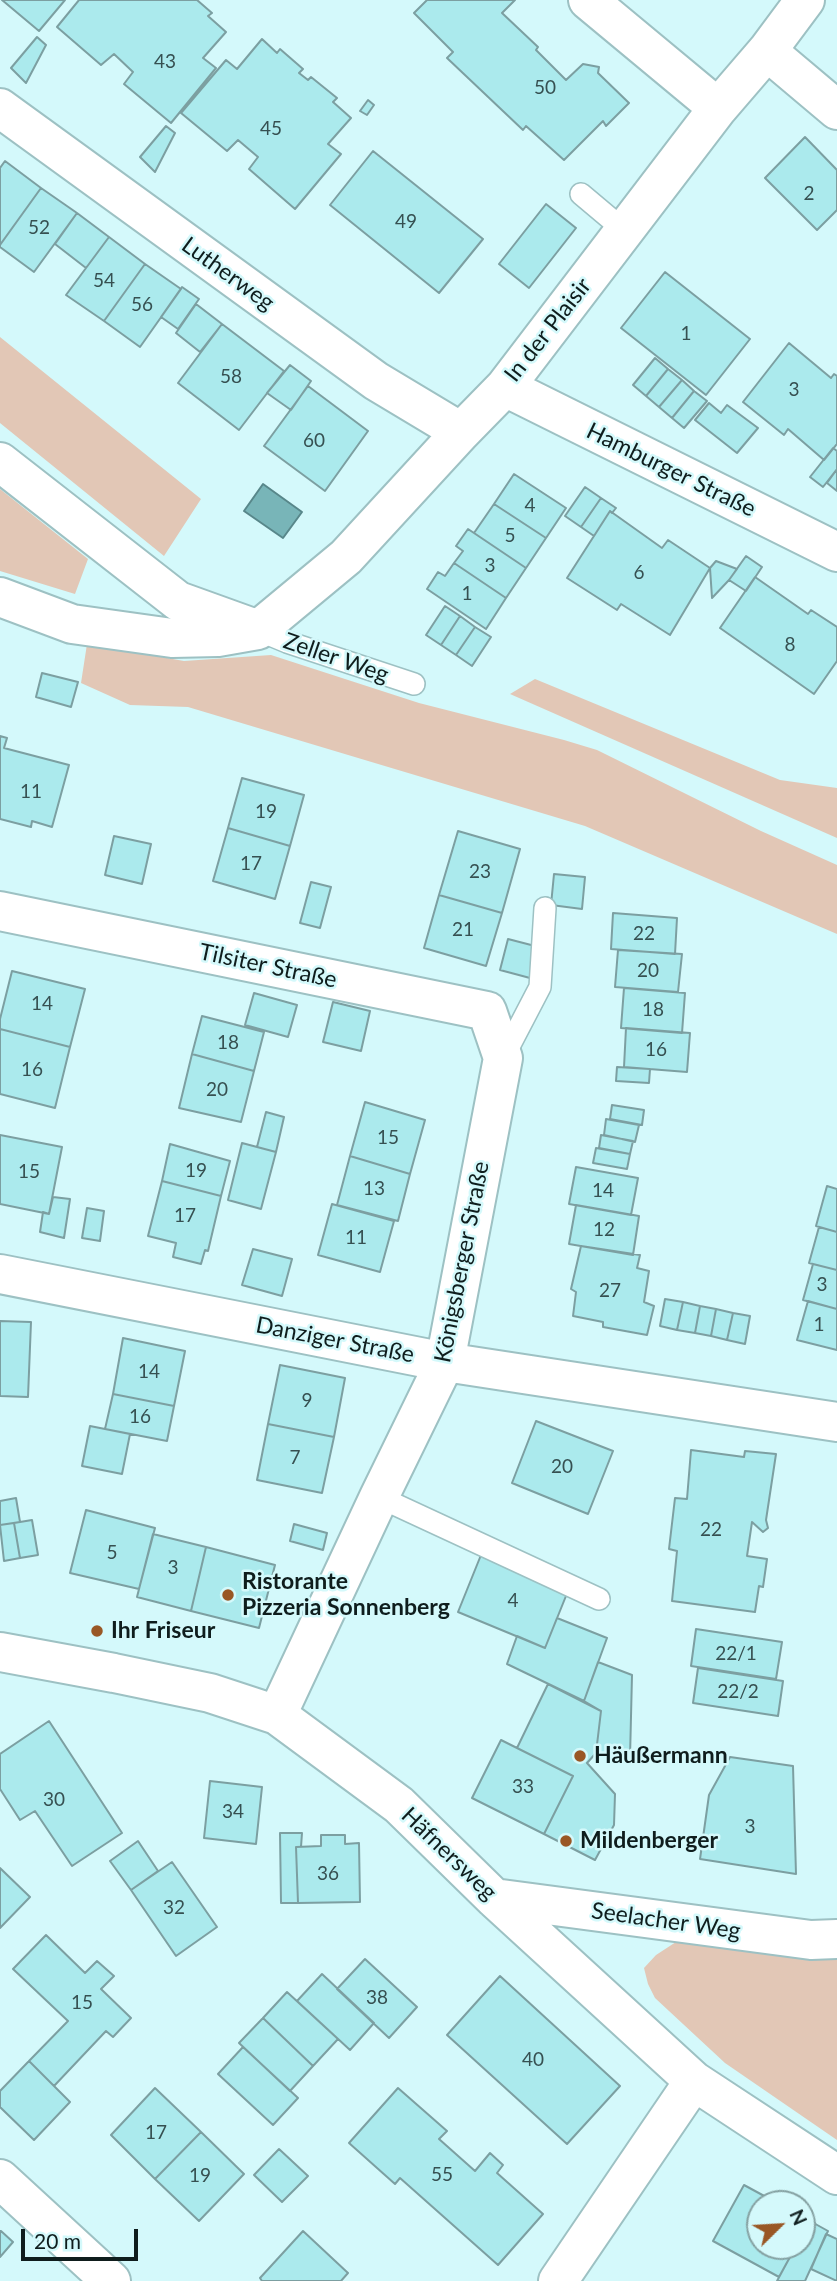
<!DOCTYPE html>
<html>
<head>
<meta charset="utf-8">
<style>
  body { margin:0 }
  #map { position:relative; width:837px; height:2281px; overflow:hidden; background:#d4f9fb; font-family:Lato,sans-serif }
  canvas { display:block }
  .north { position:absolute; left:746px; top:2190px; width:70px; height:70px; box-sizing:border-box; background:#d4f9fb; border:2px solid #85a1a2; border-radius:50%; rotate:66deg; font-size:19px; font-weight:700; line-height:28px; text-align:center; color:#0f1d1d }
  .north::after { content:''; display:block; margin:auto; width:24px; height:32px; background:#995725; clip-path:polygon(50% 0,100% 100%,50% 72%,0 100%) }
  .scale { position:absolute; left:21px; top:2229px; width:117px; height:32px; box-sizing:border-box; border:4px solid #0f1d1d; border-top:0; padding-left:9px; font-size:21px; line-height:24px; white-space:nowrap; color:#0f1d1d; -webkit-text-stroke:5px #d4f9fb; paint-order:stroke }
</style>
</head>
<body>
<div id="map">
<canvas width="837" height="2281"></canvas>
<div class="north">N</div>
<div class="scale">20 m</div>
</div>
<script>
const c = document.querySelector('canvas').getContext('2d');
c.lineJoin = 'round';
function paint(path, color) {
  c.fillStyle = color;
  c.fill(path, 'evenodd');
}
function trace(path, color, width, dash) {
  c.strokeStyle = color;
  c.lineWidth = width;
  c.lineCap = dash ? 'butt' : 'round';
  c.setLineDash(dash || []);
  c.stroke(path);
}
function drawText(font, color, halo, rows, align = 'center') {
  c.font = font + ' Lato,sans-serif';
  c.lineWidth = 5;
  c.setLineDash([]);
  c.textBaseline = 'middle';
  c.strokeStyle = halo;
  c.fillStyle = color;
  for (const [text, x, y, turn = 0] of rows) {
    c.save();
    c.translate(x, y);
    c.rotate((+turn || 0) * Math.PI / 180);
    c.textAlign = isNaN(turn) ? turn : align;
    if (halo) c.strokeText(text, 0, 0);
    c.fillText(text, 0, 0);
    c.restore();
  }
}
const green = new Path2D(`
  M0,337l201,162 -37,57 -164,-133z
  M0,489l88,70 -13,35 -75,-23z
  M87,644l97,17 87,-6 148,48 145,37 33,10 164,81 76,34v69l-252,-108 -397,-119 -58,-2 -49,-22z
  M535,679l245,101 57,8v50l-327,-144z
  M676,1942l141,17h20v181l-112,-77 -70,-65 -7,-14 -4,-16 12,-13z`);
const water = new Path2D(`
  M263,484l39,28 -19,26 -39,-27z`);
const building = new Path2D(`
  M2,0h63l-26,31z
  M79,0h118l15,13 -4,3 18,16 -23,26 13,10 -45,55 -47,-39 9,-12 -19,-18 -13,11 -44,-38z
  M427,0h88l-13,13 36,34 -2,3 30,30 17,-16 16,3 -1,6 31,30 -23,23 -3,-5 -39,39 -38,-34 -3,4 -76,-72 6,-6 -39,-39z
  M37,37l9,8 -20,38 -15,-15z
  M262,39l15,14 3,-4 23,20 -4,4 9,7 3,-3 26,21 -4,4 18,16 -23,26 13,10 -46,55 -46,-40 9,-12 -20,-17 -11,11 -46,-38 45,-53 11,9z
  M368,100l6,5 -7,10 -7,-4z
  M166,126l9,7 -20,39 -15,-15z
  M805,137l32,33v40l-20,20 -52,-52z
  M373,151l110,88 -44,54 -109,-88z
  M5,161l36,27 -41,57v-77z
  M41,188l36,25 -43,59 -34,-25v-2z
  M546,204l30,24 -47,60 -30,-24z
  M77,213l32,24 -23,31 -31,-24z
  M109,237l36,27 -41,57 -38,-26z
  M145,264l36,25 -41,58 -36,-26z
  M665,272l85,67 -44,56 -85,-67z
  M182,287l17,12 -21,30 -17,-12z
  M196,304l26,20 -22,28 -24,-19z
  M222,324l62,47 -45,59 -61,-47z
  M789,343l42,35 3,-4 3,2v68l-13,16 -36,-31 -4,6 -41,-33z
  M655,358l13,11 -22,27 -13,-11z
  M290,365l21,16 -20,29 -24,-17z
  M668,369l14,11 -23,27 -13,-11z
  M682,380l12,11 -22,27 -13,-11z
  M308,386l60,45 -43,60 -61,-45z
  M694,391l13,10 -23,27 -12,-10z
  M709,403l12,10 6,-8 31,23 -21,25 -42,-33z
  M833,448l4,3v18l-14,18 -13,-10z
  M837,469v22l-10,-8z
  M514,474l52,34 -20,30 -52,-34z
  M585,487l16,11 -20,29 -16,-11z
  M601,498l15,10 -4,5 -2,-2 -16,25 -13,-9z
  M494,504l52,34 -20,30 -52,-35z
  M610,511l52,37 6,-8 42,28 -40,67 -49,-31 -4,6 -50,-32z
  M468,529l58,39 -20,30 -52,-35 9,-12 -7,-5z
  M746,556l16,11 -16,24 -17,-11z
  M716,561l21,8 -8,11 -17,18 -2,-30z
  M454,563l52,35 -20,31 -59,-40 11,-17 7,4z
  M755,577l53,37 3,-4 26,17v34l-23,33 -94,-66z
  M445,606l15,10 -19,29 -15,-10z
  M460,616l15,11 -19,28 -15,-10z
  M475,627l16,10 -19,29 -16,-11z
  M42,673l36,9 -7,25 -35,-10z
  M0,736l7,2 -3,10 65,17 -17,62 -20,-6 -1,6 -31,-8z
  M242,778l62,17 -14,51 -62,-18z
  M228,828l62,18 -15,53 -62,-18z
  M458,831l62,18 -18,64 -63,-18z
  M114,836l37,8 -9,40 -37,-9z
  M554,874l31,3 -3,32 -31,-4z
  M311,882l20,5 -11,41 -20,-5z
  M439,895l63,18 -16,53 -62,-18z
  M613,913l64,5 -2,36 -64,-5z
  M508,939l27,7 -5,32 -30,-8z
  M618,950l64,4 -4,38 -63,-5z
  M12,971l73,18 -15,58 -70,-18v-10z
  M624,988l61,5 -3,40 -61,-5z
  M254,993l43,12 -9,32 -43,-12z
  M333,1002l37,9 -9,40 -38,-9z
  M202,1016l62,16 -10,39 -62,-17z
  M626,1028l64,5 -3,39 -63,-5z
  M0,1029l70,18 -15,61 -55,-14z
  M192,1054l62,17 -13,51 -62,-14z
  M617,1067l33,2 -1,14 -33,-2z
  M365,1102l60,18 -15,54 -60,-18z
  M612,1105l32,5 -2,15 -32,-6z
  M266,1112l18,5 -8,35 -19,-5z
  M606,1119l33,6 -4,17 -31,-7z
  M0,1135l62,12 -13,67 -49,-10z
  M601,1135l32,6 -3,13 -31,-6z
  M242,1143l34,9 -15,57 -33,-9z
  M170,1144l60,17 -9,35 -59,-15z
  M596,1148l34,6 -3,15 -34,-6z
  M350,1156l60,18 -12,47 -61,-16z
  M576,1167l62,11 -7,37 -62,-11z
  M162,1181l59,15 -13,55 -3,-1 -4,14 -28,-7 3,-14 -28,-7z
  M827,1186l10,3v43l-21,-6z
  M53,1197l17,2 -6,39 -24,-6 3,-20 6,2z
  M332,1204l62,17 -14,51 -62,-17z
  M576,1205l63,11 -6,39 -64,-11z
  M87,1208l17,3 -4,30 -18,-3z
  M819,1227l18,5v38l-28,-7z
  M581,1246l59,9 -3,13 12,3 -5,31 10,4 -7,29 -44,-8v-5l-30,-6 3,-24 -5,-3z
  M253,1249l39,10 -10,37 -40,-11z
  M813,1264l24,6v39l-34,-9z
  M665,1299l18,3 -6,28 -17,-4z
  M808,1301l29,8v41l-40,-10z
  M683,1302l17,4 -5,27 -18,-3z
  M700,1306l16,3 -5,27 -16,-3z
  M716,1309l17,4 -6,27 -16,-4z
  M733,1313l17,3 -5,28 -18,-4z
  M0,1321l31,1 -3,75 -28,-1z
  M123,1338l62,13 -11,55 -61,-12z
  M280,1365l65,13 -11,59 -66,-13z
  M113,1394l61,12 -7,35 -62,-12z
  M536,1421l77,30 -25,63 -76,-31z
  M268,1424l66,13 -12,56 -65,-13z
  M90,1426l40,8 -8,40 -40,-8z
  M691,1450l53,7 1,-6 31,3 -10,66 2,8 -5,4 -11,-10 -5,34 20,3 -4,28 -4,-1 -4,26 -83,-11 5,-50 -8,-2 6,-51 12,1z
  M16,1498l4,24 -20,3v-24z
  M86,1510l69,18 -16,61 -69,-16z
  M32,1520l6,35 -18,3 -6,-35z
  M14,1523l6,35 -16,3 -4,-36z
  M294,1524l33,9 -4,17 -33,-9z
  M153,1534l53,13 -15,64 -54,-14z
  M206,1547l69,18 -16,63 -68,-17z
  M481,1555l87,36 -23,57 -87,-36z
  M557,1618l50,20 -23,63 -77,-37 10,-28 28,12z
  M696,1629l86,13 -6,37 -85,-13z
  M598,1662l34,13 -2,83 -34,-5 5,-42 -17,-10z
  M698,1668l85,13 -5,35 -85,-13z
  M548,1684l53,27 -5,42 -9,10 28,31 -1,31 -19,35 -51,-26 29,-58 -56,-28z
  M49,1721l73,112 -50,33 -37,-55 -15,9 -20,-31v-35z
  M501,1740l72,36 -29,58 -72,-36z
  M730,1757l63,9 3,108 -96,-15 9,-64z
  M210,1781l52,6 -6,57 -52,-6z
  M280,1833h22l-1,14h-5l2,56h-17z
  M321,1835h24v9l14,-1 1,59 -62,1 -2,-56 25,-1z
  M138,1841l20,30 -27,19 -21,-29z
  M172,1862l45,65 -41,29 -45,-66z
  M0,1868l30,29 -30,31z
  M46,1935l39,38 12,-12 17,15 -13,13 30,29 -18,19 -7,-6 -52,55 -25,-25 39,-40 -55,-52z
  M365,1959l52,48 -28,31 -52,-49z
  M322,1974l52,49 -24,27 -53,-49z
  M500,1976l120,110 -53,58 -120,-109z
  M287,1992l51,47 -25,27 -50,-48z
  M263,2018l50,48 -23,25 -51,-48z
  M243,2047l55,51 -25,27 -55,-51z
  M29,2061l41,41 -36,38 -34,-33v-16z
  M155,2088l46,44 -46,47 -44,-44z
  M398,2088l49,43 -8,8 36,32 15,-18 13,12 -6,8 46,41 -45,51 -98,-87 -5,6 -46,-41z
  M201,2132l43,42 -45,47 -44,-42z
  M279,2149l29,27 -26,26 -28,-27z
  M744,2185l35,19h-19v42h36l-17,31 -66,-36z
  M802,2217l8,4 -8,14z
  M810,2221l18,10 -23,50h-28l19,-35h6v-11z
  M1,2231l12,11 -13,15v-26z
  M303,2231l45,42 -7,8h-79l-2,-3z
  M826,2234l11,5v42l-26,-12z`);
const service = new Path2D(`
  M581,194l44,37
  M258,630l29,12 127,42
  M503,1058l37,-71 5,-79
  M379,1497l220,102`);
const minor = new Path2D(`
  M588,0l130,108
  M767,51l70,59
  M0,108l376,273 85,51
  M505,387l332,165
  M0,462l178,139 75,27
  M0,597l72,27 100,14 46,-1 40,-7 88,-73 115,-125 44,-45 213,-279 49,-57 38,-51
  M0,911l487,100 16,47 -58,304 -66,135 -102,218
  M0,1274l445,88 392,60
  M0,1652l114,21 96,20 67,22 122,90 95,93 200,183 143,94
  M494,1898l317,42 26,-1
  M0,2179l111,102
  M558,2281l136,-200`);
const markers = [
  [228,1595,7,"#995725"],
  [97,1631,7,"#995725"],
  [580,1756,7,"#995725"],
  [566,1841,7,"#995725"]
];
const numberNames = [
  ["43",165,62],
  ["50",545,88],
  ["45",271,129],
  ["2",809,194],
  ["49",406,222],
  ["52",39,228],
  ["54",104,281],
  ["56",142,305],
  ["1",686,334],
  ["58",231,377],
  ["3",794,390],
  ["60",314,441],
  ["4",530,506],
  ["5",510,536],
  ["3",490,566],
  ["6",639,573],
  ["1",467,594],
  ["8",790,645],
  ["11",31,792],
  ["19",266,812],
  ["17",251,864],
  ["23",480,872],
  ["21",463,930],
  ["22",644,934],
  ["20",648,971],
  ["14",42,1004],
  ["18",653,1010],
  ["18",228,1043],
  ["16",656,1050],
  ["16",32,1070],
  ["20",217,1090],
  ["15",388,1138],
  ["19",196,1171],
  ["15",29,1172],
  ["13",374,1189],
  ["14",603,1191],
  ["17",185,1216],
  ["12",604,1230],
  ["11",356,1238],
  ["3",822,1285],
  ["27",610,1291],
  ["1",819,1325],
  ["14",149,1372],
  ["9",307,1401],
  ["16",140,1417],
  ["7",295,1458],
  ["20",562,1467],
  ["22",711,1530],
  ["5",112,1553],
  ["3",173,1568],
  ["4",513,1601],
  ["22/1",736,1654],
  ["22/2",738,1692],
  ["33",523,1787],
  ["30",54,1800],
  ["34",233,1812],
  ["3",750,1827],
  ["36",328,1874],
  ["32",174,1908],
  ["38",377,1998],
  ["15",82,2003],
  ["40",533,2060],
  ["17",156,2133],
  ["55",442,2175],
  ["19",200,2176]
];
const streetNames = [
  ["Lutherweg",228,274,36],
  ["In der Plaisir",548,330,-52],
  ["Hamburger Straße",671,470,26],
  ["Zeller Weg",336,658,19],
  ["Tilsiter Straße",268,966,12],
  ["Königsberger Straße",462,1262,-79],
  ["Danziger Straße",335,1340,11],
  ["Häfnersweg",449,1854,44],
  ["Seelacher Weg",666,1921,8]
];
const poiNames = [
  ["Ristorante",242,1582],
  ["Pizzeria Sonnenberg",242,1608],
  ["Ihr Friseur",111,1631],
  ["Häußermann",594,1756],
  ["Mildenberger",580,1841]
];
paint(green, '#e2c7b6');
paint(water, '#78b5b8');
trace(water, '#58878a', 2);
paint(building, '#abeaed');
trace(building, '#7c9fa1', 2);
trace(service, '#9dc1c3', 24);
trace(minor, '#9dc1c3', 42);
trace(service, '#fff', 21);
trace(minor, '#fff', 38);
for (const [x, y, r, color] of markers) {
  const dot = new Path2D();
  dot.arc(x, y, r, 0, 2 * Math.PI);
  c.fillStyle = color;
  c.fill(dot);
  trace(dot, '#d4f9fb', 2.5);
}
drawText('19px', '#365051', null, numberNames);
drawText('23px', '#0f1d1d', '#d4f9fb', streetNames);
drawText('bold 23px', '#0f1d1d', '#d4f9fb', poiNames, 'left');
</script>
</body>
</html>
